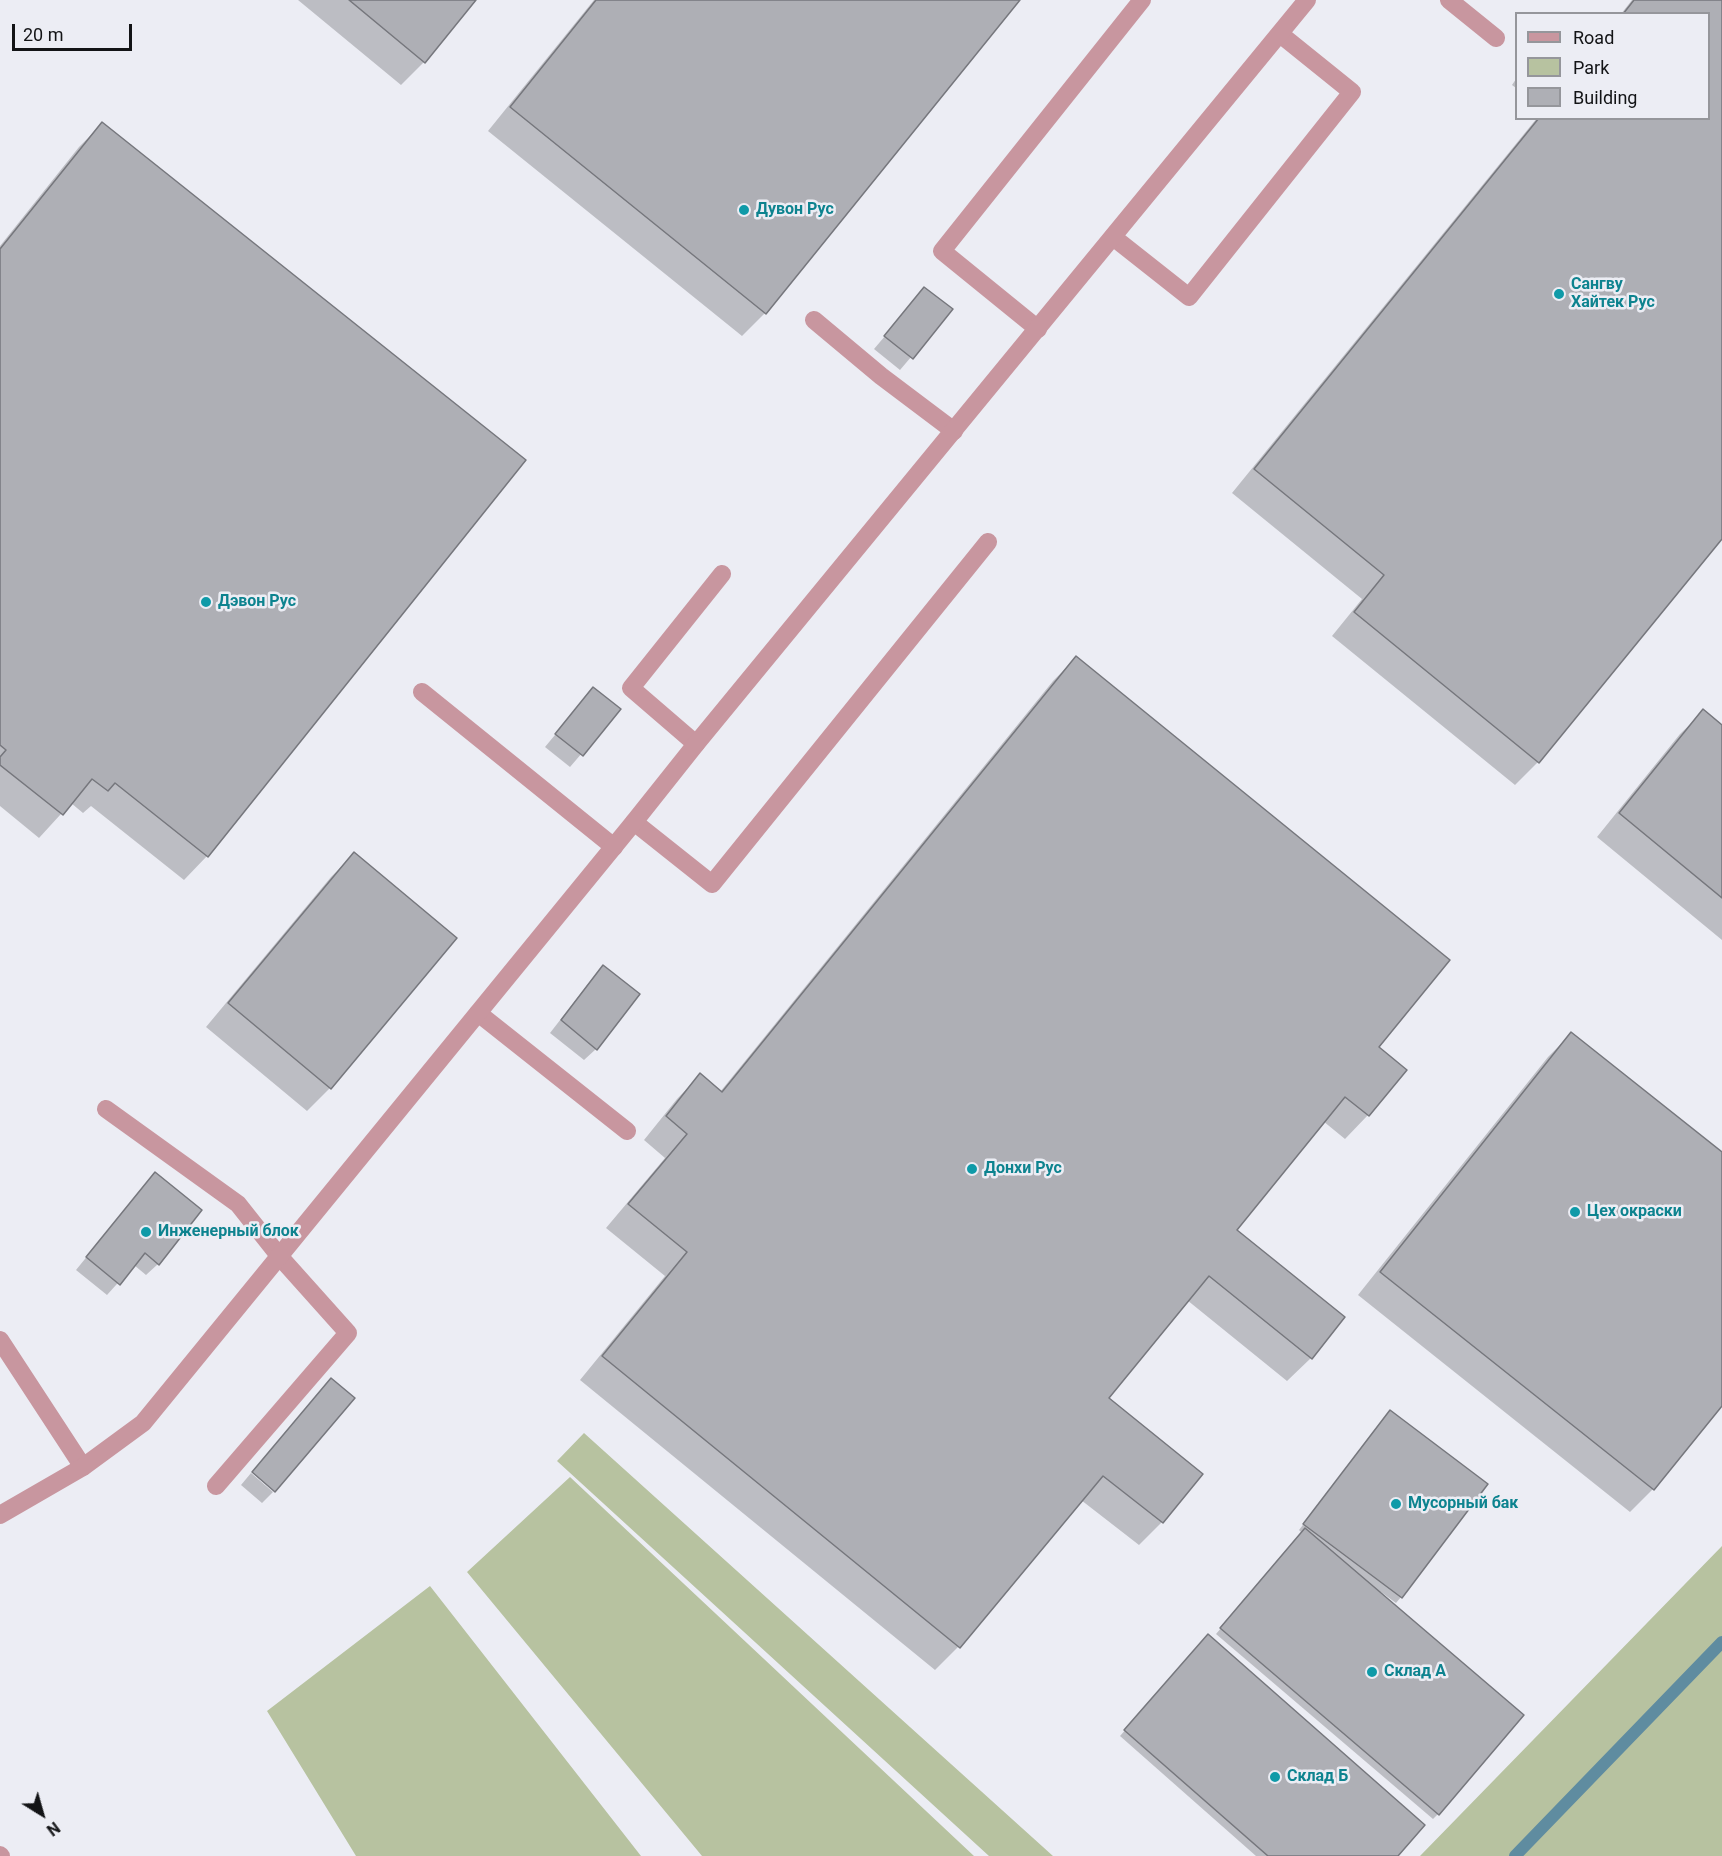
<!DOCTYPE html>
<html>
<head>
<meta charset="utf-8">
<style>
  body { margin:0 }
  #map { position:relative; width:1722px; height:1856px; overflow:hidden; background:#ecedf4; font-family:Roboto,sans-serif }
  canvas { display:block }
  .legend { position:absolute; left:1515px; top:12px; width:195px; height:108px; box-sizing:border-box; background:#ecedf4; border:2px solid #95969b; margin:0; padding:8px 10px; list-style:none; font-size:18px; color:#131416 }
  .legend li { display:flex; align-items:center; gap:12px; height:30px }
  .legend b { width:30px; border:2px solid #95969b }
  .north { position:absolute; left:12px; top:1784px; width:60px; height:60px; -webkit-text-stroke:4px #ecedf4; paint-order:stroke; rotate:143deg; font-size:16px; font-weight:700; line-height:24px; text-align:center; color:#131416 }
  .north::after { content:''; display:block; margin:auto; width:21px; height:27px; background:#131416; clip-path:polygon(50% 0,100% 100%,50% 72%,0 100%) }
  .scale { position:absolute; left:12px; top:24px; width:120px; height:27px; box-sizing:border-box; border:3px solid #131416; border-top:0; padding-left:8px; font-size:18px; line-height:21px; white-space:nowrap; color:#131416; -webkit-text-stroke:4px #ecedf4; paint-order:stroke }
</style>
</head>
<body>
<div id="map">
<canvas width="1722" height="1856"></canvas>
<ul class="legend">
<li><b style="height:8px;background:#c8969f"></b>Road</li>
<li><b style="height:16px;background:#b7c2a0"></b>Park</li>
<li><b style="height:16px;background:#aeafb5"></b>Building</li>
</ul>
<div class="north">N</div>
<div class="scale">20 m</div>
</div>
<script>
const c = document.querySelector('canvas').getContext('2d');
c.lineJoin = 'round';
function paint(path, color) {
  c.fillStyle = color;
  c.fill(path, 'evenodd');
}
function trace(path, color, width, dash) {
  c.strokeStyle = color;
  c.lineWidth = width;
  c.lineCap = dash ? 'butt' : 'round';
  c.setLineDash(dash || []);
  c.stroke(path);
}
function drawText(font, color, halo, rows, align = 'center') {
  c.font = font + ' Roboto,sans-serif';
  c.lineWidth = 5;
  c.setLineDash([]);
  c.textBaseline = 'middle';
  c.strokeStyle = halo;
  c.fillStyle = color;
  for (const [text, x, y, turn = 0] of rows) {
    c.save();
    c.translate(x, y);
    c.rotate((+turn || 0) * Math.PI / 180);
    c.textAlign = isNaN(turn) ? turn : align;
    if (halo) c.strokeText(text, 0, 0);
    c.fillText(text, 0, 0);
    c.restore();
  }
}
const green = new Path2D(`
  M584,1433l469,423h-64l-432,-395z
  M570,1477l404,379h-272l-235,-284z
  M1722,1546v310h-302z
  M430,1586l211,270h-285l-89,-145z`);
const shadow = new Path2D(`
  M298,0h177l-51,62 -23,23z
  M594,0h424l-253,313 -23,23 -254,-205z
  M1632,0h90v536l-184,226 -23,23 -183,-149 30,-37 -130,-106 305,-375h171v-104h-87z
  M1516,79v9l-4,-3z
  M102,124l422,336 -317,396 -23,24 -93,-74 -8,7 -12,-10 -32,35 -39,-32v-560l79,-99z
  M925,289l26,21 -51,60 -26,-21z
  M1076,658l301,389 28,23 -37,45 -23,24 -22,-18 -88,109 108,87 -32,41 -24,23 -100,-81 -80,98 55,124 -23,23 -58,-45 -123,147 -23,23 -355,-290 85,-104 -59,-48 59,-70 -21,-18 33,-41 23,-24 20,17 333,-411z
  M593,689l26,21 -49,57 -25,-20z
  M1704,711l18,15v214l-125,-103 83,-103z
  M354,854l-24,234 -23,23 -101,-84 125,-150z
  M604,967l34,27 -42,55 -12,11 -34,-27 42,-54z
  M1571,1034l151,120v249l-69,86 -23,23 -272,-217 190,-238z
  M144,1186l14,78 -12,11 -12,-10 -27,30 -31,-25z
  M1385,1417l101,67 -85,113 -5,6 -15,-11 -1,2 58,220 -5,5 -217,-185 86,-101 -3,-3z
  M251,1473l22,19 -11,11 -21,-18z
  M1203,1642l193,214h-140l-136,-120z`);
const stream = new Path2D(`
  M1515,1856l207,-214`);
const building = new Path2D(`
  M349,0h127l-51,63z
  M596,0h424l-254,314 -256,-207z
  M1634,0h88v539l-183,224 -185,-151 30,-37 -130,-106 285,-351h169v-104h-85z
  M102,122l424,338 -318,397 -93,-74 -7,8 -16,-12 -29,36 -63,-50v-8l6,-7 -6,-5v-496z
  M924,287l29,22 -40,50 -29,-23z
  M1076,656l374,304 -71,87 28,23 -38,46 -24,-19 -108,133 108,87 -33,42 -103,-83 -100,122 94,76 -40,49 -60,-47 -143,172 -358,-292 85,-104 -59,-48 59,-70 -21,-18 34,-43 22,19z
  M593,687l28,22 -38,47 -28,-22z
  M1703,709l19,16v173l-103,-85z
  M354,852l103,86 -126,151 -103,-86z
  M603,965l37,29 -43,56 -36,-30z
  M1571,1032l151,120v254l-68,84 -274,-218z
  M155,1172l47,38 -43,55 -14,-12 -25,32 -34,-28z
  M331,1378l24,20 -80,94 -23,-20z
  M1390,1410l98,74 -86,114 -99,-74z
  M1305,1528l219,187 -85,100 -219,-187z
  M1208,1634l217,191 -27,31h-130l-144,-126z`);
const lane = new Path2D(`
  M1449,0l47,38
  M1113,237l76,60 163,-205 -72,-58
  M814,320l67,56 73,55
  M1038,329l-96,-78 200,-251
  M422,692l192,155
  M696,744l-65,-56 91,-114
  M634,822l78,62 276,-342
  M478,1013l149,118
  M106,1109l132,95 42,53 68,76 -132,153
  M0,1340l83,127`);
const street = new Path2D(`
  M0,1515l83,-48 60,-44 491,-601 62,-78 611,-744
  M0,1855l1,1`);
const markers = [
  [744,210,6,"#0f9aa8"],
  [1559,294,6,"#0f9aa8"],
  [206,602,6,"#0f9aa8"],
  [972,1169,6,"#0f9aa8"],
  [1575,1212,6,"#0f9aa8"],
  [146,1232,6,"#0f9aa8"],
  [1396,1504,6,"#0f9aa8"],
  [1372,1672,6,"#0f9aa8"],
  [1275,1777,6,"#0f9aa8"]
];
const cultureNames = [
  ["Дувон Рус",756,210],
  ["Сангву",1571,285],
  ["Хайтек Рус",1571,303],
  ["Дэвон Рус",218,602],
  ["Донхи Рус",984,1169],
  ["Цех окраски",1587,1212],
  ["Инженерный блок",158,1232],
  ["Мусорный бак",1408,1504],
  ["Склад А",1384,1672],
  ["Склад Б",1287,1777]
];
paint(green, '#b7c2a0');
paint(shadow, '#0003');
trace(stream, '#5f8ca0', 12);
paint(building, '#aeafb5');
trace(building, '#76777d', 1.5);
trace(lane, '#c8969f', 18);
trace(street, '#c8969f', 18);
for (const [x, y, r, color] of markers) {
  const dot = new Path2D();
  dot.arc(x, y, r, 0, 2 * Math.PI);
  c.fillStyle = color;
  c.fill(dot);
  trace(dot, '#ecedf4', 2);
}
drawText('bold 16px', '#0d838f', '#ecedf4', cultureNames, 'left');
</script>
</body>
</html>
